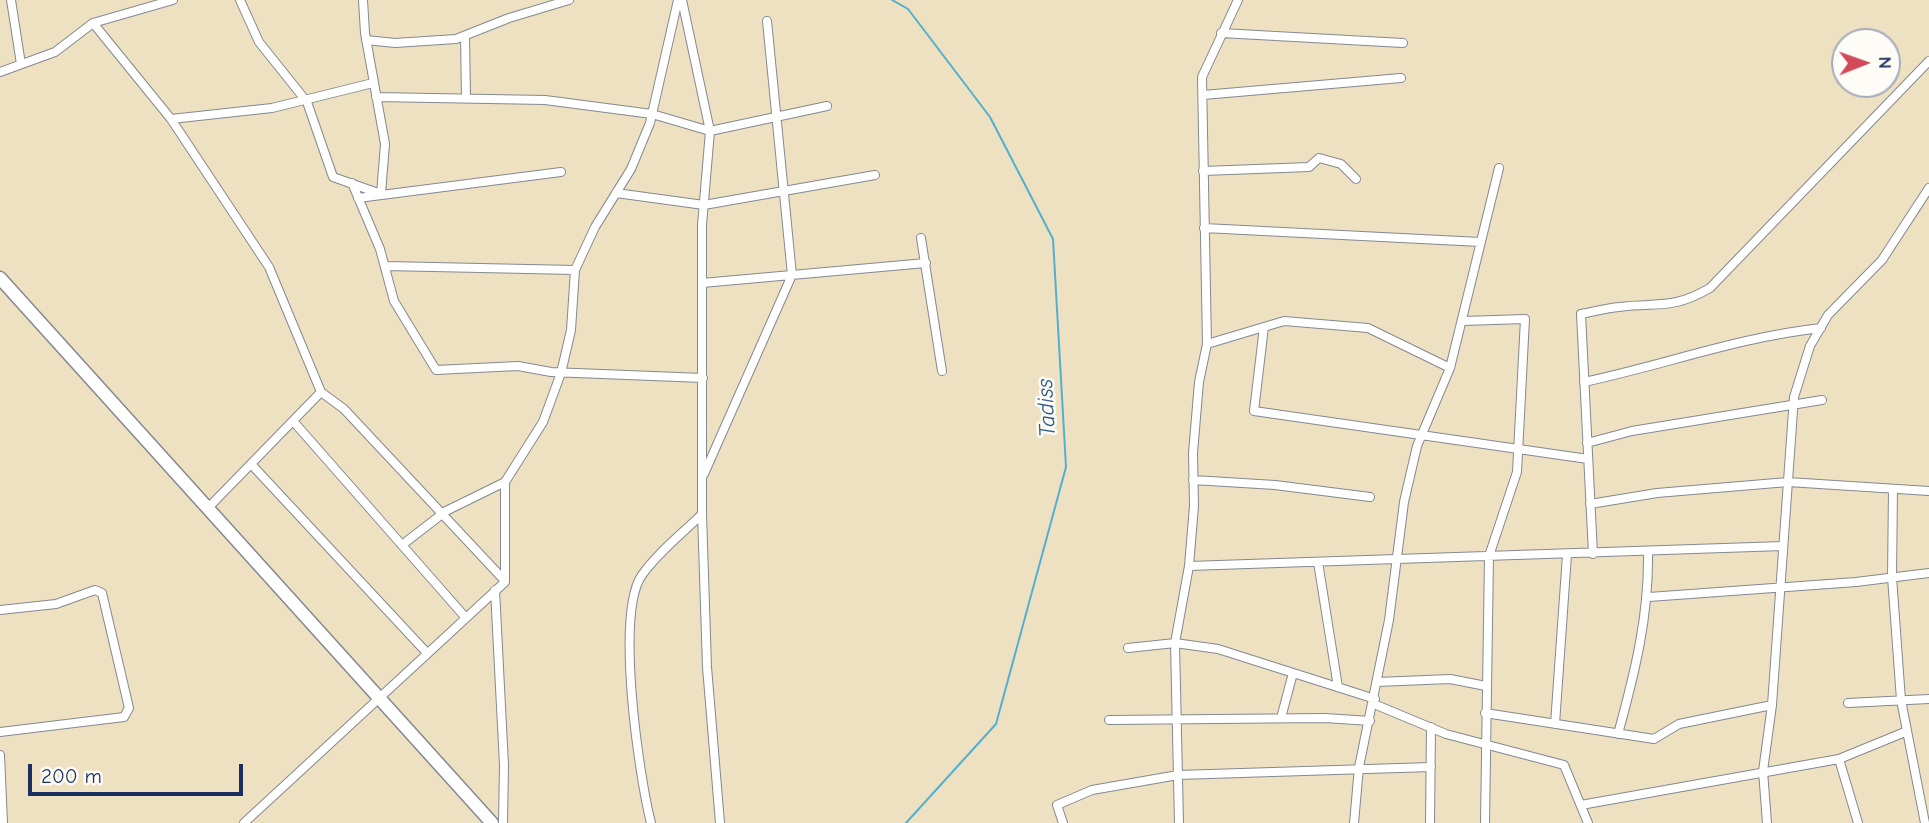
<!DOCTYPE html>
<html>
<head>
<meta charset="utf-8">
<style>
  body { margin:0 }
  #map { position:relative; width:1929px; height:823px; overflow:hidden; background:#eee1c1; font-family:"Comic Neue",sans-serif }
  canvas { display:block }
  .north { position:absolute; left:1831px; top:28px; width:70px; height:70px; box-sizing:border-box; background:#fdfcf7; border:2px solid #a3aaba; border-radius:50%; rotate:89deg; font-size:19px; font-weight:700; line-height:28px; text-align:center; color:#1b2f5e }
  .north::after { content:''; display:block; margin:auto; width:24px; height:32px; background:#d1495b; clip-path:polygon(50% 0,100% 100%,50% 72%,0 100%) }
  .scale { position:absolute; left:28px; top:764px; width:215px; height:32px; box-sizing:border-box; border:4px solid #1b2f5e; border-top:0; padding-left:9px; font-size:21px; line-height:24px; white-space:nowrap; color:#1b2f5e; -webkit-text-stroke:5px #fdfcf7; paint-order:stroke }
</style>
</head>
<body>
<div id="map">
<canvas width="1929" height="823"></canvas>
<div class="north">N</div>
<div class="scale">200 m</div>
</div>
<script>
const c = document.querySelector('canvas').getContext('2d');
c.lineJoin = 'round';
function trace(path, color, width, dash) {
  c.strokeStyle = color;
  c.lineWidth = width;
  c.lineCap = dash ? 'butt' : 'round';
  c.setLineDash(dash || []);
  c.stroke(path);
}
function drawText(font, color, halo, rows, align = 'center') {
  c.font = font + ' "Comic Neue",sans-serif';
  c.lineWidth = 5;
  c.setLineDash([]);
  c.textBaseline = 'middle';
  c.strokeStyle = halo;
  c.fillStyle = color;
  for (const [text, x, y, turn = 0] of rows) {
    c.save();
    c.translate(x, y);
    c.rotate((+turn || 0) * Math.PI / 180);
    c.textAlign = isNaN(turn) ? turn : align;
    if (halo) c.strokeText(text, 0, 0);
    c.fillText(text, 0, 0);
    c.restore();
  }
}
const stream = new Path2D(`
  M892,0l16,9 82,108 63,122 13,228 -70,257 -90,99`);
const minor = new Path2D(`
  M11,0l10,64
  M240,0l19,42 48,60 26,75 48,17 4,-50 -20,-111 -2,-33
  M682,0l28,131 -8,94v289l5,153 13,156
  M93,23l78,96 98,148 52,125 23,17 161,172
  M1221,33l182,10
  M465,36l1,62
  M366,40l29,3 61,-4 53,-21 60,-18
  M0,72l55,-20 38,-29 80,-23
  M1203,95l198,-17
  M376,97l169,3 107,14 58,17 117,-25
  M171,119l101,-11 101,-25
  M1203,171l106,-4 10,-9 22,6 15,15
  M352,183l28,66 14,52 42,69 82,-4 33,6 152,6
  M616,193l88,12 171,-30
  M358,198l203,-26
  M1204,228l276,14
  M921,238l21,133
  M385,266l190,4
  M702,283l224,-20
  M1463,321l62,-2 -8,153 -28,84 -4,267
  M1264,327l-10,84 334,48
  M1207,344l77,-23 84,7 82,40
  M1584,382c80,-17 155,-45 237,-54
  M293,421l173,197
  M1587,443l45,-12 190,-31
  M251,464l176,189
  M704,474l88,-199 -25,-254
  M1193,480l82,5 95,12
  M1893,489l-1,88 9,123 24,123
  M1590,504l67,-11 131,-11 141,9
  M208,508l113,-116
  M402,545l44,-34 59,-29
  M1593,554l-12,-240c12,-2 25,-6 38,-7 40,-5 53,3 91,-19l219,-227
  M1318,562l20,125
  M1189,566l594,-20
  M495,590l9,175 -1,58
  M1649,597l207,-15 73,-9
  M0,610l56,-6 39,-14 7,3 27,115 -5,9 -124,15
  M1128,648l47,-5 43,6 157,50
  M1377,682l73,-3 36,7
  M1848,703l81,-4
  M1374,704l72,30 118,31 24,58
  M1485,713l169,26 25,-15 93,-19
  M1281,718l12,-45
  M1109,720l216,-2 45,3
  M1555,724l12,-169
  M1618,734c17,-62 31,-118 30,-182
  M0,755l3,68
  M1839,759l19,64
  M1581,805l258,-46 66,-27
  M244,823l261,-241v-100l38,-60 18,-49 10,-43 4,-60 20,-43 36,-58 19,-46 28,-123
  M651,823c-12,-47 -36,-210 -9,-248 16,-23 41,-42 60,-61
  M1063,823l-6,-18 35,-15 86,-15 253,-8
  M1179,823l-4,-180 14,-77 5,-60 -1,-53 6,-71 8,-38 -5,-267 36,-77
  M1354,823l5,-56 30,-147 15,-118 13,-56 33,-78 49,-200
  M1430,823l1,-96
  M1767,823l-4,-52 9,-66 22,-308 16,-51 18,-31 54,-55 47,-72`);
const primary = new Path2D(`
  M0,278l492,545`);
const waterNames = [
  ["Tadiss",1047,408,-93]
];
trace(stream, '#51afcf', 2);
trace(minor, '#848890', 10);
trace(primary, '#848890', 15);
trace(minor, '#fff', 8);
trace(primary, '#fff', 12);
drawText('italic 23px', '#2e5c86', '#fdfcf7', waterNames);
</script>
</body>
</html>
